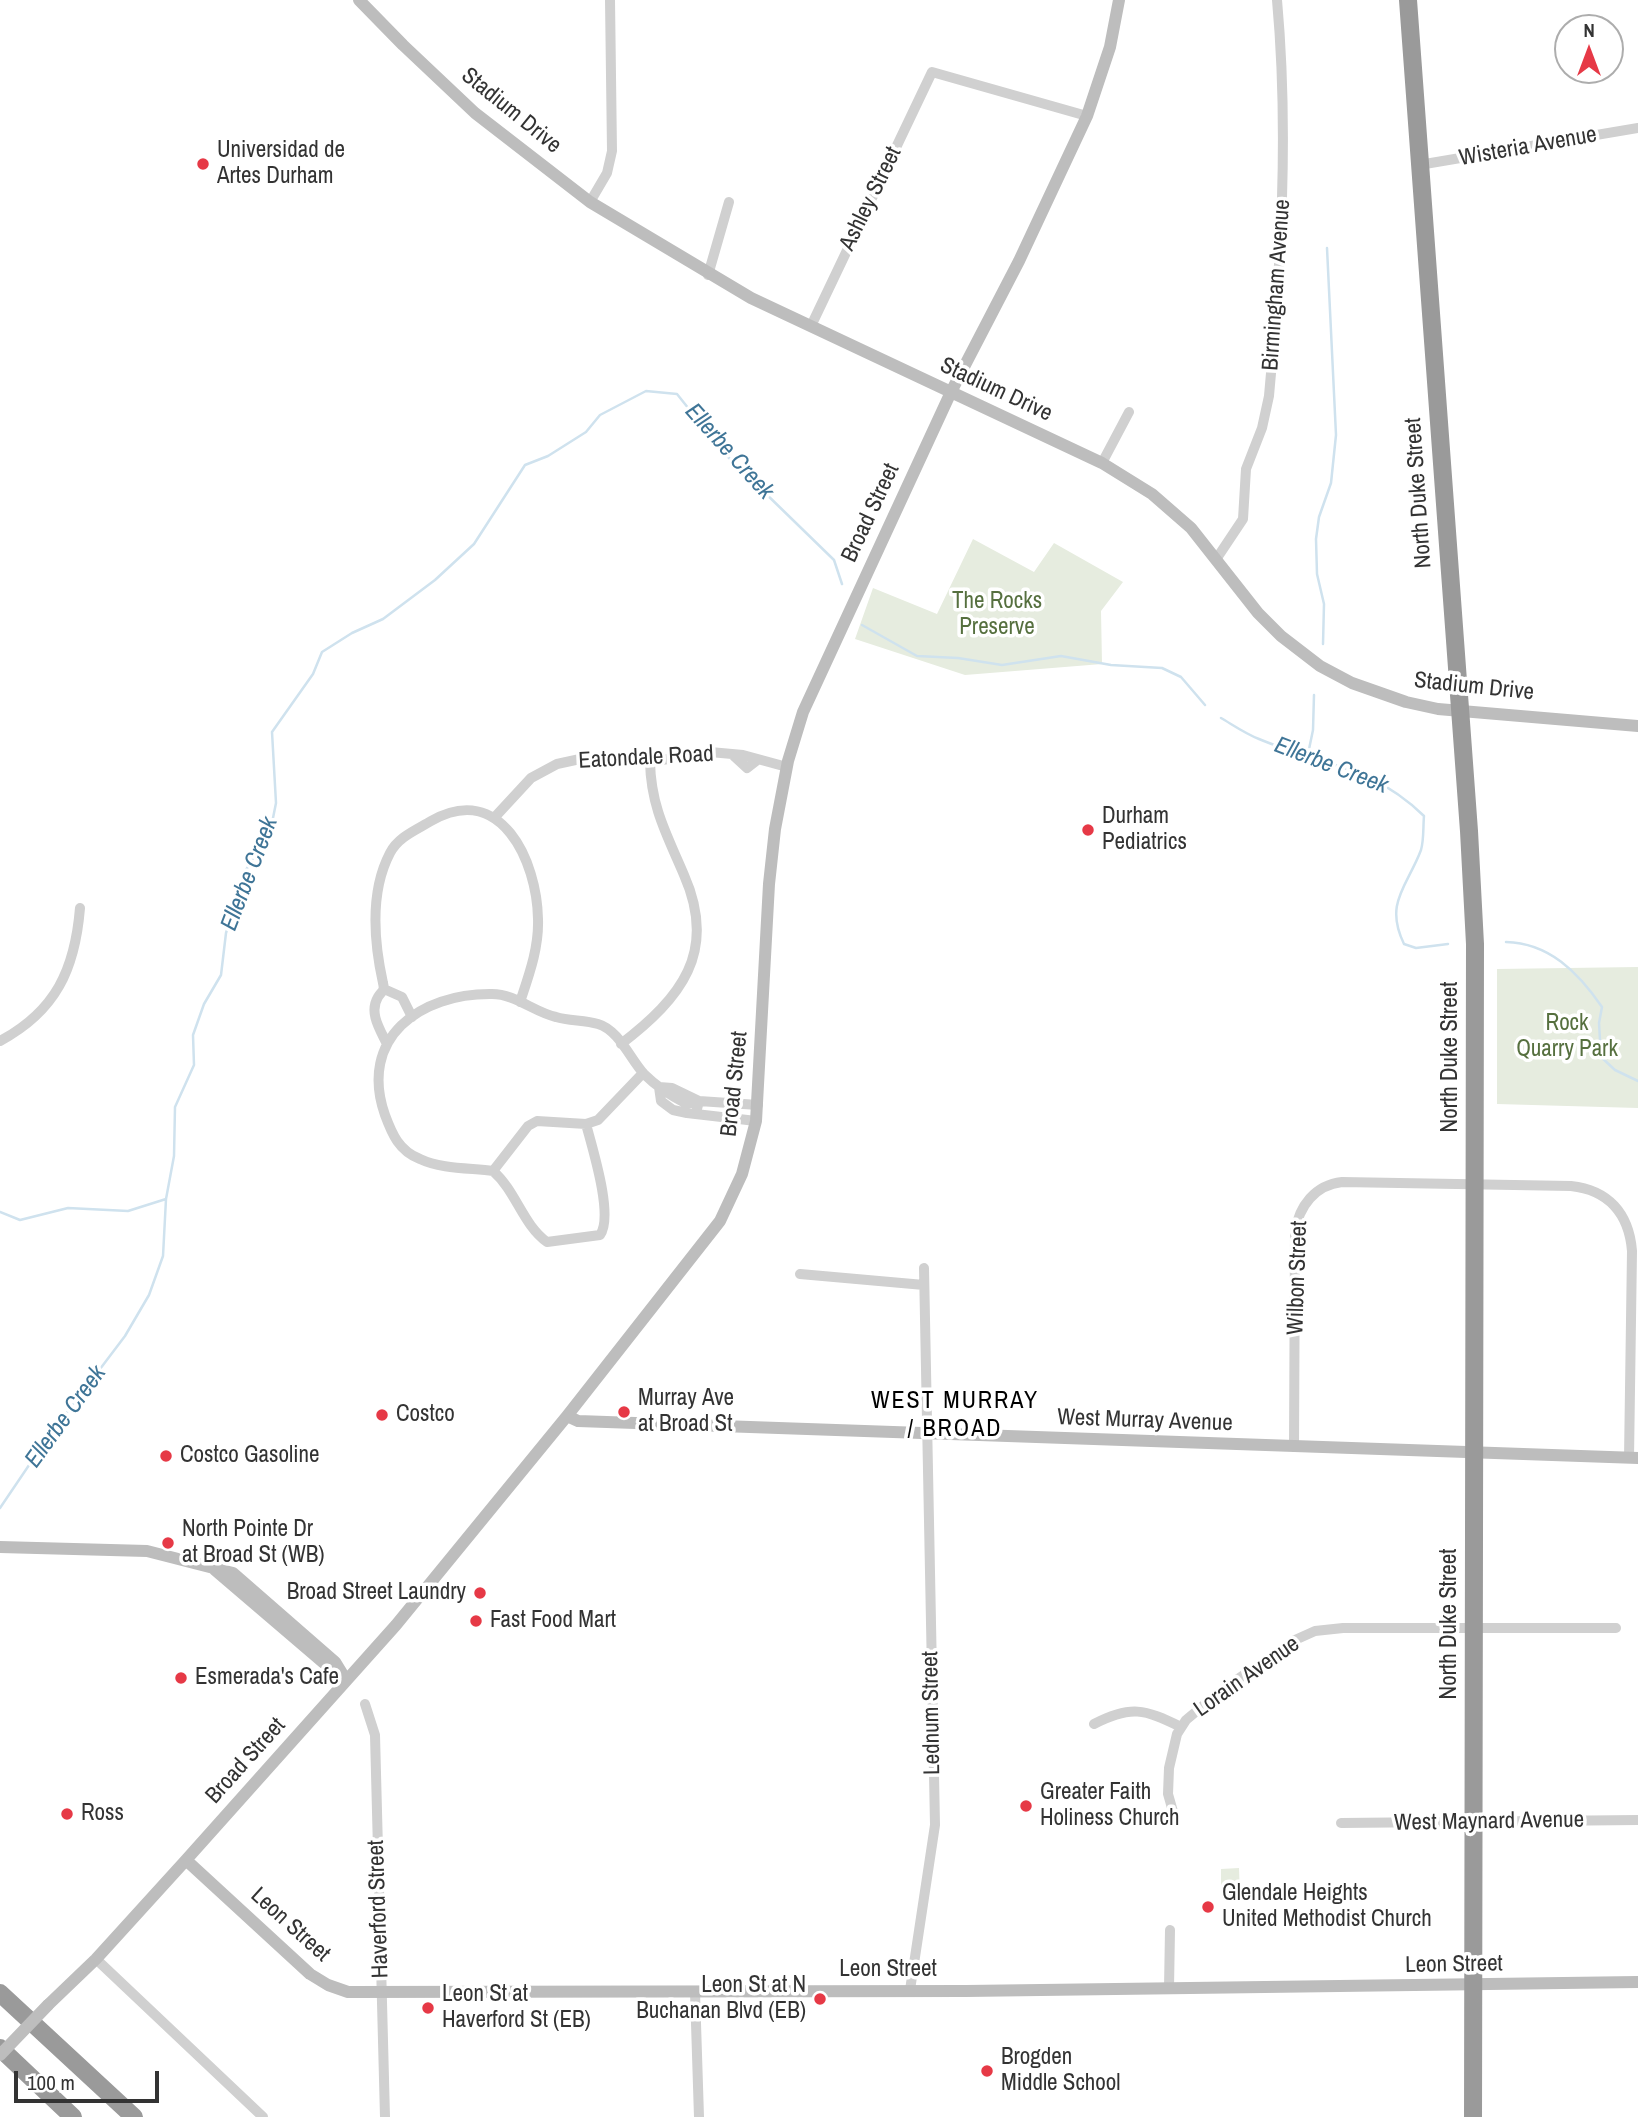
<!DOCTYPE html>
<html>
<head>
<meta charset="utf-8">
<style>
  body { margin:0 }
  #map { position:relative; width:1638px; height:2117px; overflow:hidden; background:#fff; font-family:"Archivo Narrow",sans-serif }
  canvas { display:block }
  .north { position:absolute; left:1554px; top:14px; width:70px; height:70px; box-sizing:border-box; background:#fff; border:2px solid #adadad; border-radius:50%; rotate:0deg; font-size:19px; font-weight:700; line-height:28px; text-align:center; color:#333 }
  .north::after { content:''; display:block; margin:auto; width:24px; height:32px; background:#e63946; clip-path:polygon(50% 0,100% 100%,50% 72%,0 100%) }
  .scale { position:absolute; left:14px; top:2071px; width:145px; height:32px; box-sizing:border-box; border:4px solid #333; border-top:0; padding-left:9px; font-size:21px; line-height:24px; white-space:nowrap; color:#333; -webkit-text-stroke:5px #fff; paint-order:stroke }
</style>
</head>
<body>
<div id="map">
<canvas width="1638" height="2117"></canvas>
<div class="north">N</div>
<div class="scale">100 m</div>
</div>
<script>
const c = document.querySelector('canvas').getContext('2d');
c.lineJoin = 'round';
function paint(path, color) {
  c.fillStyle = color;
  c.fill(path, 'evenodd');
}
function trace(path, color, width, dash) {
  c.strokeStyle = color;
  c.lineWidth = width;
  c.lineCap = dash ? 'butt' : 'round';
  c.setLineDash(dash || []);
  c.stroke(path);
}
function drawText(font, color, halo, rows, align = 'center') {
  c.font = font + ' "Archivo Narrow",sans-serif';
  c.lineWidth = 7;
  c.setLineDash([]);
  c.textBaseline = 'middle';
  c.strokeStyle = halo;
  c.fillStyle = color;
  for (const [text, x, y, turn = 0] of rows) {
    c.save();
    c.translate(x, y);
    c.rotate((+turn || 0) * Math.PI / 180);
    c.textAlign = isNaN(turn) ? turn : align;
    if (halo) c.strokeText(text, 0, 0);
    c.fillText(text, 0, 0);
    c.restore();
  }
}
const green = new Path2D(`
  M973,539l61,33 20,-29 69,39 -22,29 1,53 -137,11 -110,-36 18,-51 64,26z
  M1638,967v141l-141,-4v-135z
  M1239,1868l1,29h-19v-28z`);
const stream = new Path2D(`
  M862,625l55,31 41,2 44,7 59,-9 50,9 51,3 19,9 24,28
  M1323,644l1,-40 -7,-30 -1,-35 3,-22 12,-34 5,-48 -9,-187
  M1221,718c12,7 25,16 38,21 64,27 111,25 165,77 -1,11 0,24 -3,34 -14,37 -37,53 -17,94l12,4 32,-4
  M1308,754l5,-24 1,-35
  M1506,942c43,1 72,30 96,65l-3,16 2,34 14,13 23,11
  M0,1212l20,8 48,-12 60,3 38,-12
  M0,1508l44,-65 81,-107 24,-41 14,-39 3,-57 8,-43 1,-49 19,-42 -1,-30 11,-31 17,-29 5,-42 20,-63 25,-42 5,-25 -4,-71 41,-58 9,-22 30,-19 31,-14 52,-39 39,-36 51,-79 23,-9 38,-24 14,-17 46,-24 31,3 47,59 110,107 8,24`);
const street = new Path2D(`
  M1419,165l219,-37
  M590,202l17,-29 5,-22 -2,-151
  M708,275l21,-73
  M811,326l121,-254 155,44
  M1102,463l27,-51
  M1217,558l26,-39 3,-50 16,-41 7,-32c12,-132 20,-264 8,-396
  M734,756l13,12 9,-7
  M494,818l37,-40 26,-14 23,-5 70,3 60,-10 33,3 44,12
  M384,989l18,8 10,20
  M0,1041c56,-30 75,-72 80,-133
  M386,1042c-7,-14 -17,-30 -8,-45 4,-6 7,-6 5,-14 -9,-41 -14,-90 7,-130 8,-16 26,-23 41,-32 70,-40 106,40 107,98 1,29 -9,56 -18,83
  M621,1044c60,-46 97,-92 63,-169 -17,-40 -33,-68 -34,-113
  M643,1073l-45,47 -12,4 -49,-3 -9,5 -35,45c-23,-3 -52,-2 -73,-12 -21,-8 -28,-25 -35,-44 -27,-77 35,-122 107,-121 23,0 42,18 64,23 13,4 29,3 42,7 21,6 32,35 46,50 13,13 27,22 43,30l12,-3 -3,12
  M659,1087l2,14 12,9 14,3 69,8
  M659,1087l13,1 27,13 59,4
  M493,1171c23,20 30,54 54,71l53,-7c14,-19 -8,-88 -14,-111
  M800,1274l124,11
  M1294,1447l1,-215c4,-26 20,-47 47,-50l229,4c37,4 58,27 61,65l-3,207
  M365,1704l10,31 10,382
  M1094,1724c37,-19 50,-15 87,3
  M1174,1815l-6,-21 1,-26 8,-34 9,-14 36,-30 73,-50 20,-9 28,-3h273
  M1341,1823l297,-3
  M96,1959l167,158
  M1169,1988l1,-58
  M910,1990l25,-165 -11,-557
  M695,1992l4,125`);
const secondary = new Path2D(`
  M359,0l44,45 72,68 115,89 161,96 351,165 50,31 39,34 67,85 23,23 39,30 32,17 54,19 32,7 200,17
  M567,1416l11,5 1060,37
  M0,1547l147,4 86,22 102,89 11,18
  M215,1570l124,106
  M186,1860l124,114 18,11 20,7 618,-1 672,-9
  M48,2005l48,-46 90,-99 210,-235 171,-209 153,-195 22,-47 14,-53 13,-237 6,-55 13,-68 15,-49 148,-320 68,-131 68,-145 23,-69 9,-47`);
const highway = new Path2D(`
  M1408,0l61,831 6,113 -2,1173
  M0,1993l134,124
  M0,2048l73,69`);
const secondaryBridge = new Path2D(`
  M0,2055l48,-50`);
const markers = [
  [203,164,7,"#e63946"],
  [1088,830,7,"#e63946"],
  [624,1412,7,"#e63946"],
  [382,1415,7,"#e63946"],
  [166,1456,7,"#e63946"],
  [168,1543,7,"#e63946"],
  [480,1593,7,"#e63946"],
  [476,1621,7,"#e63946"],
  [181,1678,7,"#e63946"],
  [1026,1806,7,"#e63946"],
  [67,1814,7,"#e63946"],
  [1208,1907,7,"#e63946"],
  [820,1999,7,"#e63946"],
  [428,2008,7,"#e63946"],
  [987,2071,7,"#e63946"]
];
const streetNames = [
  ["Stadium Drive",511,111,39],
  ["Wisteria Avenue",1528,147,-10],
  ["Ashley Street",871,199,-64],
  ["Birmingham Avenue",1277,285,-86],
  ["Stadium Drive",996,390,25],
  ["North Duke Street",1419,493,-94],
  ["Broad Street",871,513,-65],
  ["Stadium Drive",1474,687,6],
  ["Eatondale Road",646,758,-3],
  ["North Duke Street",1451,1057,-90],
  ["Broad Street",735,1084,-84],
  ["Wilbon Street",1298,1278,-88],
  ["West Murray Avenue",1145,1421,2],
  ["North Duke Street",1450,1624,-90],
  ["Lorain Avenue",1247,1677,-35],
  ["Lednum Street",932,1713,-91],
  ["Broad Street",246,1761,-48],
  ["West Maynard Avenue",1489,1822,-1],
  ["Haverford Street",379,1909,-92],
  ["Leon Street",290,1925,42],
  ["Leon Street",1454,1965,-1],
  ["Leon Street",888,1970]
];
const poiNames = [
  ["Universidad de",217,151],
  ["Artes Durham",217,177],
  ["Durham",1102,817],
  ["Pediatrics",1102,843],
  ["Murray Ave",638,1399],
  ["at Broad St",638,1425],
  ["Costco",396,1415],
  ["Costco Gasoline",180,1456],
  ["North Pointe Dr",182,1530],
  ["at Broad St (WB)",182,1556],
  ["Broad Street Laundry",466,1593,"right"],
  ["Fast Food Mart",490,1621],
  ["Esmerada's Cafe",195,1678],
  ["Greater Faith",1040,1793],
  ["Holiness Church",1040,1819],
  ["Ross",81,1814],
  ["Glendale Heights",1222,1894],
  ["United Methodist Church",1222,1920],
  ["Leon St at N",806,1986,"right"],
  ["Buchanan Blvd (EB)",806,2012,"right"],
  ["Leon St at",442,1995],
  ["Haverford St (EB)",442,2021],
  ["Brogden",1001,2058],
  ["Middle School",1001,2084]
];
const parkNames = [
  ["The Rocks",997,602],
  ["Preserve",997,628],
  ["Rock",1567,1024],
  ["Quarry Park",1567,1050]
];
const waterNames = [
  ["Ellerbe Creek",729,452,48],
  ["Ellerbe Creek",1331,766,21],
  ["Ellerbe Creek",250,874,-69],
  ["Ellerbe Creek",66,1417,-54]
];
const neighbourhoodNames = [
  ["WEST MURRAY",955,1402],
  ["/ BROAD",955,1430]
];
paint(green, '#e6ecdf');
trace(stream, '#cfe2ee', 2.5);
trace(street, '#d0d0d0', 10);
trace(secondary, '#bdbdbd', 12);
trace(highway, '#9a9a9a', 18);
trace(secondaryBridge, '#bdbdbd', 12);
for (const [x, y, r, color] of markers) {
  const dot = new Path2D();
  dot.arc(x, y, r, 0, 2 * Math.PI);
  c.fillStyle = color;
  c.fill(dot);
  trace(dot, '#fff', 2.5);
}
drawText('23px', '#333', '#fff', streetNames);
drawText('23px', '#333', '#fff', poiNames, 'left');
drawText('23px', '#56703f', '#fff', parkNames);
drawText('italic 24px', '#3f7597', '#fff', waterNames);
c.letterSpacing = '2px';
drawText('24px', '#000', '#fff', neighbourhoodNames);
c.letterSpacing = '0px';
</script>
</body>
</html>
